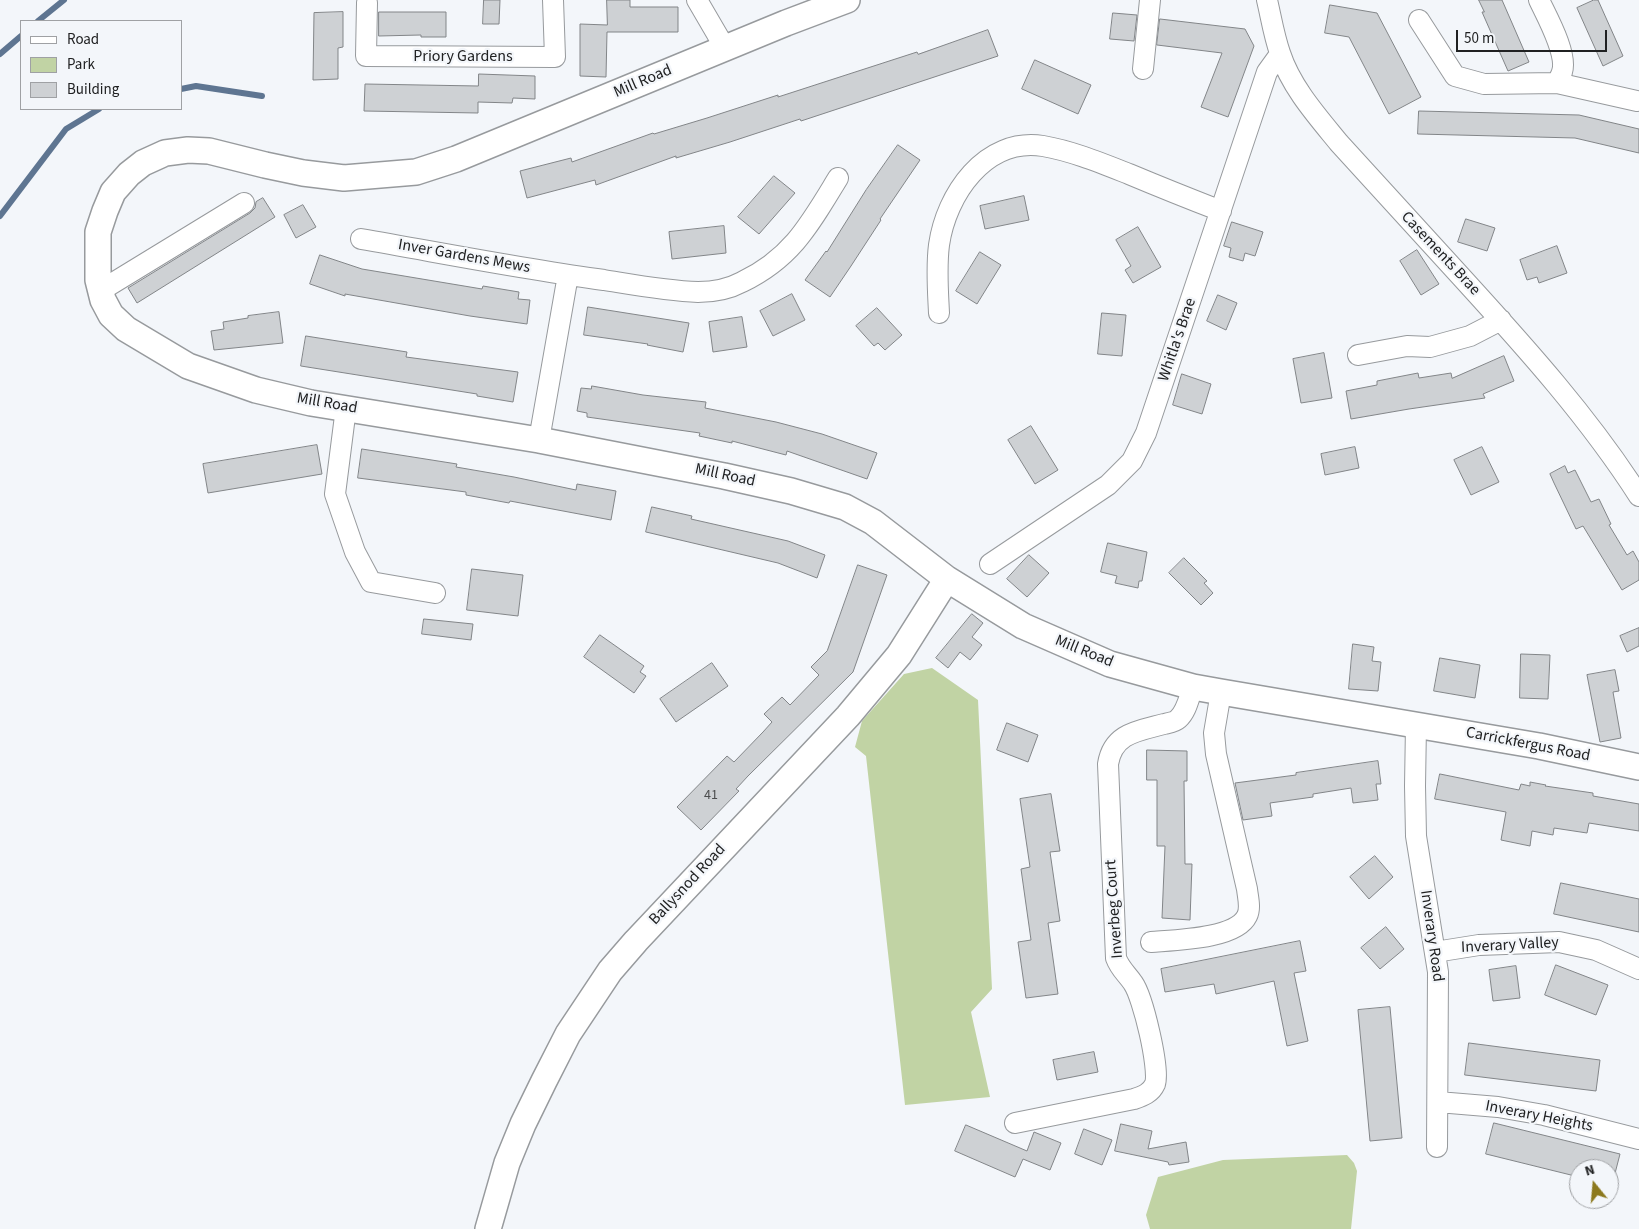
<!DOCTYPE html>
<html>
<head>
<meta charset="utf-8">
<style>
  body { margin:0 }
  #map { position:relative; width:1639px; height:1229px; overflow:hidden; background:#f3f6fa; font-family:"Source Sans 3",sans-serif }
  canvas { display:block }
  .legend { position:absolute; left:20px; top:20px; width:162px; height:90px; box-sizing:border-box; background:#f3f6fa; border:1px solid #9fa1a4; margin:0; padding:6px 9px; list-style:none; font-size:15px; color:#202122 }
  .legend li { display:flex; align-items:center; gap:10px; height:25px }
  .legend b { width:25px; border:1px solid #9fa1a4 }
  .north { position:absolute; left:1569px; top:1159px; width:50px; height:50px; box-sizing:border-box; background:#f3f6fa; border:1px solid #9fa1a4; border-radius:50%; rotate:343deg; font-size:14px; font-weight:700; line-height:20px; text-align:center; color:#202122 }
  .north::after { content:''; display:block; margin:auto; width:18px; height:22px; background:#8c791e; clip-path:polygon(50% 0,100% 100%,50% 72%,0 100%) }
  .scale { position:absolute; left:1456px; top:30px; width:151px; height:22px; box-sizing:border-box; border:2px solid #202122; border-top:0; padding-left:6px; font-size:15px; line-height:18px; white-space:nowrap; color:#202122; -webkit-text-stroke:4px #f3f6fa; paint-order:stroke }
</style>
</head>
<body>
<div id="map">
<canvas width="1639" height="1229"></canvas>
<ul class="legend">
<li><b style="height:6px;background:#fff"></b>Road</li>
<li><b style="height:14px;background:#c1d3a4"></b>Park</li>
<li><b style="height:14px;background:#ced1d4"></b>Building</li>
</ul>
<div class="north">N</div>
<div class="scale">50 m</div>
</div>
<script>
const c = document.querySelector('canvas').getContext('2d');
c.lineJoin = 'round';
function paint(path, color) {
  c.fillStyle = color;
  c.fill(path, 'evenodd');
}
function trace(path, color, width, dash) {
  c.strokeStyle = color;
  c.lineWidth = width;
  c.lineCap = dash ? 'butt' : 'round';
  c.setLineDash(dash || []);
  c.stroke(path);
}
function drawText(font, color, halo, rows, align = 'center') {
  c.font = font + ' "Source Sans 3",sans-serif';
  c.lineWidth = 4.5;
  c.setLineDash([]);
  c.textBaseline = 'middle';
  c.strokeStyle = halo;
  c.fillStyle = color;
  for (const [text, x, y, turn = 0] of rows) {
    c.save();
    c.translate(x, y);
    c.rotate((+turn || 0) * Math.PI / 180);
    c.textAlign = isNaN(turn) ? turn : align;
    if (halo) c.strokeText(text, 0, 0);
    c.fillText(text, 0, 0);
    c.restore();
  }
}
const green = new Path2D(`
  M932,668l46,32 14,289 -21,23 19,85 -85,8 -39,-349 -11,-9 7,-26 42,-47z
  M1347,1155l7,8 3,8 -6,58h-201l-4,-14 12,-38 65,-17z`);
const stream = new Path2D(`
  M38,21l26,-21
  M0,54l21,-18
  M181,89l15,-3 66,10
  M0,216l66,-87 33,-20`);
const building = new Path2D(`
  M484,0h16l-1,24h-16z
  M607,0h23v7h48v25h-71l-1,45 -26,-1v-52l27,1z
  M1479,0h23l27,62 -21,9 -26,-59h2z
  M1594,0h4l25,56 -20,10 -26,-58z
  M1330,5l47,8 44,84 -32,17 -40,-77 -24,-4z
  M343,12v35l-5,1v31l-25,1 1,-67z
  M379,12h67v25h-25v-2l-42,1z
  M1113,13l24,2 -3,26 -24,-2z
  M1160,19l85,10 9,17 -26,71 -27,-10 21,-54 -65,-8z
  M988,30l10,26 -197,65 -1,-2 -70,23 -54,16v-2l-80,29 -1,-5 -68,18 -7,-27 51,-13 1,4 81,-29 1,1 53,-16 71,-23v2l139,-45 1,2z
  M1035,60l56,25 -13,29 -56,-25z
  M479,74l56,2v23l-22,-1 -1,5 -34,-1v11l-114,-2 1,-27 113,2z
  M1419,111l160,4 60,14v24l-64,-15 -157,-4z
  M898,145l22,15 -40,59 1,1 -30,46 -21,31 -25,-17 21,-29 1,1 39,-62z
  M774,176l21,17 -36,41 -21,-17z
  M1024,196l5,24 -44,9 -5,-23z
  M263,198l12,19 -138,86 -9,-15 122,-75 5,-5 1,-6z
  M303,205l13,22 -20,11 -12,-23z
  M1466,219l29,9 -8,23 -29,-9z
  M1232,222l31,10 -8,24 -10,-3 -2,8 -14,-4 2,-9 -7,-2z
  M724,226l2,27 -54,6 -3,-27z
  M1138,227l23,40 -28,16 -8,-13 6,-4 -15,-26z
  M1557,246l10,27 -28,10 -2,-6 -10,3 -7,-20z
  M1417,250l22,34 -18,11 -21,-34z
  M980,252l21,13 -24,39 -21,-13z
  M320,255l42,14 120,20 1,-3 36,6 -1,7 12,1 -3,24 -57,-8 -125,-22v2l-35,-12z
  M792,294l13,26 -32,16 -13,-25z
  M1218,295l19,8 -11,27 -19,-9z
  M588,307l101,16 -6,29 -36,-7 1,-1 -64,-9z
  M877,308l25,27 -17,15 -7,-7 -4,3 -18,-20z
  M279,312l4,31 -69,7 -3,-19 13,-2 -1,-7 25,-4v-2z
  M1102,313l24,2 -4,41 -24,-2z
  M742,317l5,30 -34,5 -4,-30z
  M306,336l101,16 -1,5 112,15 -5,30 -36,-6v-2l-176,-28z
  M1324,353l8,45 -31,5 -8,-44z
  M1504,356l10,25 -31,13 2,4 -76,11 -58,10 -5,-28 31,-6v-4l41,-8 1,5 32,-5 1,5z
  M1182,374l29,10 -9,30 -29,-9z
  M592,386l51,9 63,7 -1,6 71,14 46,12 55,19 -10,26 -80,-28 -1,4 -54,-14v2l-33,-7 1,-3 -113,-16v-4l-10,-2 4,-23 10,1z
  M1031,426l27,44 -23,14 -27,-44z
  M317,445l5,29 -114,19 -5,-29z
  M1355,447l4,21 -34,7 -4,-21z
  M1482,447l17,35 -28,13 -17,-35z
  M362,449l95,15 -1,3 58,10 62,13 1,-6 39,7 -5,29 -101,-19 -1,2 -43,-8v-3l-108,-14z
  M1565,466l3,7 7,-3 16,32 8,-3 12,25 -2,1 18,30 6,-4 6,11v18l-17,10 -39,-64 -7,3 -22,-46 -4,-9z
  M652,507l40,9 -1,3 97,22 37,14 -8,23 -39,-15 -132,-31z
  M1108,543l39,9 -5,29h-3l-1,7 -23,-5 2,-7 -16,-4z
  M1029,555l20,18 -22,24 -20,-18z
  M1184,558l23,23 -3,2 9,10 -12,12 -32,-32z
  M858,565l29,10 -34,97 -105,104 -12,13 3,2 -38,39 -24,-23 50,-51 7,6 29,-30 9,-10 -8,-8 18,-17 8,8 29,-30 -8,-8 16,-16z
  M472,569l51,6 -5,41 -51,-6z
  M972,614l11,9 -11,14 10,8 -12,15 -10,-8 -12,16 -12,-10z
  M424,619l49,5 -2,16 -49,-6z
  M1639,628v18l-12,6 -7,-16z
  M600,635l44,31 -4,6 6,4 -12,17 -50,-36z
  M1353,644l21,3 -2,14 9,1 -3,29 -29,-2z
  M1521,654l29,1 -2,44 -28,-1z
  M1440,658l40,7 -5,33 -41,-7z
  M712,663l16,23 -52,36 -16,-23z
  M1615,670l4,21 -6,1 8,46 -21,4 -13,-67z
  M1007,723l31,12 -10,27 -31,-12z
  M1147,750l40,1v30h-3l1,83h7l-2,56 -28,-2 3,-72h-8v-66h-10z
  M1378,761l3,23h-5l2,16 -25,3 -2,-15 -38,6v3l-43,6 2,13 -29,4 -8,-37 61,-8v-2z
  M1440,774l79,16 2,-6 9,2v-4l16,3 -1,1 48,7v3l46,8v27l-50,-8 -2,10 -33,-5 -1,7 -21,-4 -2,15 -29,-6 5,-28 -71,-13z
  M1051,794l9,57 -10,1 10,69 -12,2 10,71 -32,4 -8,-56 13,-2 -10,-71 9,-2 -10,-68z
  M1375,856l18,21 -24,22 -19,-22z
  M1561,883l78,16v33l-85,-18z
  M1386,927l18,22 -24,20 -19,-21z
  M1300,941l6,30 -12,2 14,68 -21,5 -13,-65 -58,13 -2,-10 -49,8 -4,-23z
  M1556,965l52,20 -12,30 -51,-20z
  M1516,966l4,32 -27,3 -4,-31z
  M1390,1007l12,131 -32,3 -12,-131z
  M1469,1043l131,17 -4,31 -131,-16z
  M1094,1052l4,20 -41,8 -4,-20z
  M1494,1123l126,31 -8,31 -3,-1v-15h-30v8l-93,-23z
  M1121,1124l31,7 -4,18 38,-7 3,20 -20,3 -1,-3 -53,-11z
  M966,1125l61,26 7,-19 27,11 -11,27 -27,-11 -8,18 -60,-26z
  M1084,1129l28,11 -10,25 -27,-11z`);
const minor = new Path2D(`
  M697,0l28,48
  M1267,0c4,17 7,36 13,53 11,34 37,63 59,90 42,46 84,92 126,138 62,68 124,137 174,215
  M1539,0c8,17 29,54 23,72 -1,4 -4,8 -5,11
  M367,3l-1,53 189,1 -2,-57
  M1419,20l36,56 29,8 73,-1 80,18
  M1143,69l7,-69
  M361,239c81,14 162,30 243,41 31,5 63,11 94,12 14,0 31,-3 44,-10 50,-24 68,-58 96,-104
  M100,291l144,-88
  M939,313c-1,-22 -3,-45 0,-68 7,-50 46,-108 104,-99 29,5 58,17 86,28 31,13 61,25 92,37
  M1358,355l49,-9 23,1 40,-11 31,-16
  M346,408l-11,86 20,58 16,30 64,11
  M539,440l29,-165
  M990,564l118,-79 24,-24 14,-28 121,-361 13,-18
  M1416,725l-1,61 1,50 22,136 -1,175
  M1151,942c24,-2 85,-3 96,-26 4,-8 1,-18 0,-27l-31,-135 -2,-21 7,-41
  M1435,952l44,-7 80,-3 37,8 43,19
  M1438,1102l60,5 46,8 95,24
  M1015,1123l119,-24c9,-3 17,-6 21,-15 5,-15 -12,-87 -22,-101 -6,-9 -13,-14 -17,-25l-8,-194c5,-31 30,-33 56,-40 4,-1 11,-2 14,-5 9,-8 11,-22 15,-32`);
const tertiary = new Path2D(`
  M847,0l-61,23 -330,136 -40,13 -72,6 -41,-5 -38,-8 -56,-14 -21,-1 -23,3 -22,10 -14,11 -16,18 -8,19 -7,21v48l5,20 8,15 15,14 62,37 68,24 55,13 228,37 185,36 67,15 54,16 28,15 74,57 76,47 87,38 83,23 28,5 318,54 100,21
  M488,1229l19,-66 16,-39 21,-43 24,-47 42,-63 26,-30 212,-225 51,-61 48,-76`);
const numberNames = [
  ["41",711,796]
];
const streetNames = [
  ["Priory Gardens",463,57],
  ["Mill Road",643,82,-23],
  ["Casements Brae",1440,254,47],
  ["Inver Gardens Mews",464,257,10],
  ["Whitla's Brae",1178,340,-71],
  ["Mill Road",327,404,10],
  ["Mill Road",725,476,12],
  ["Mill Road",1084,652,22],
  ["Carrickfergus Road",1528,745,11],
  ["Ballysnod Road",688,885,-47],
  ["Inverbeg Court",1115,909,-94],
  ["Inverary Road",1431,936,82],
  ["Inverary Valley",1510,946,-3],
  ["Inverary Heights",1539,1117,11]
];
paint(green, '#c1d3a4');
trace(stream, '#5e7591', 6);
paint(building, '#ced1d4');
trace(building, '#828588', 1);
trace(minor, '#979a9d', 22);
trace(tertiary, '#979a9d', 28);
trace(minor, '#fff', 20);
trace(tertiary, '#fff', 25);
drawText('14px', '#4c4d4e', null, numberNames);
drawText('16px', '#202122', '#f3f6fa', streetNames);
</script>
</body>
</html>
